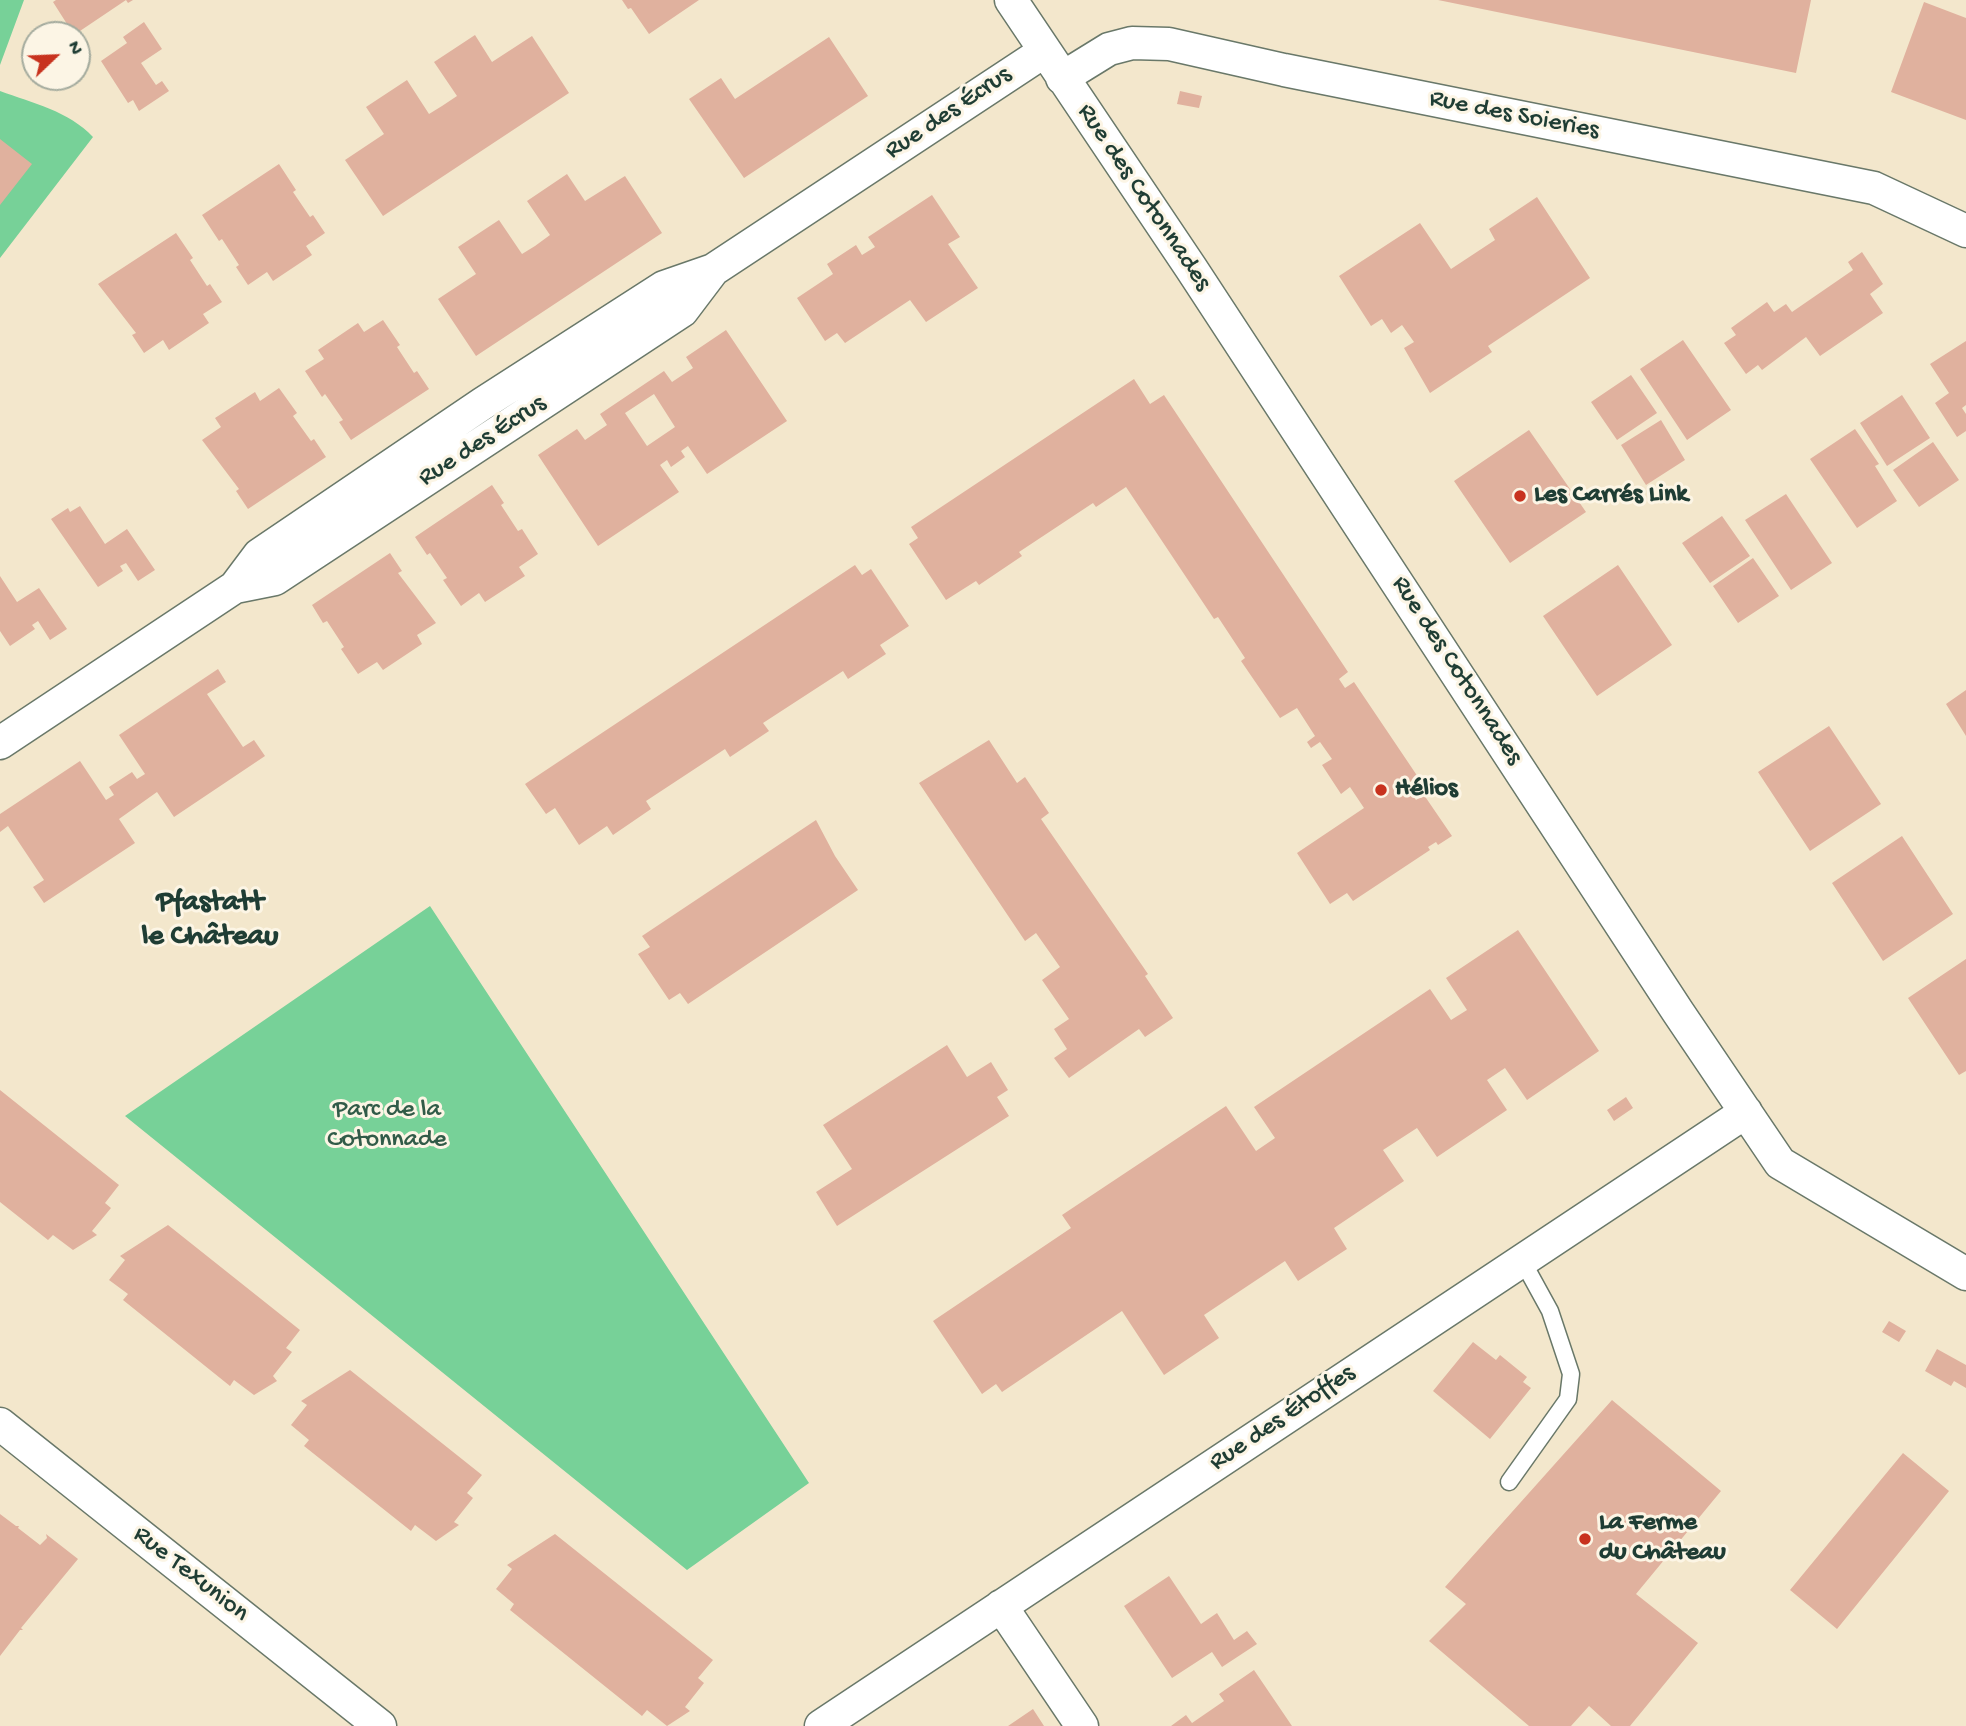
<!DOCTYPE html>
<html>
<head>
<meta charset="utf-8">
<style>
  body { margin:0 }
  #map { position:relative; width:1966px; height:1726px; overflow:hidden; background:#f3e7cc; font-family:"Gochi Hand",sans-serif }
  canvas { display:block }
  .north { position:absolute; left:21px; top:21px; width:70px; height:70px; box-sizing:border-box; background:#fcf5e5; border:2px solid #a4ab9e; border-radius:50%; rotate:67deg; font-size:19px; font-weight:700; line-height:28px; text-align:center; color:#1f3d34 }
  .north::after { content:''; display:block; margin:auto; width:24px; height:32px; background:#c8321e; clip-path:polygon(50% 0,100% 100%,50% 72%,0 100%) }
</style>
</head>
<body>
<div id="map">
<canvas width="1966" height="1726"></canvas>
<div class="north">N</div>
</div>
<script>
const c = document.querySelector('canvas').getContext('2d');
c.lineJoin = 'round';
function paint(path, color) {
  c.fillStyle = color;
  c.fill(path, 'evenodd');
}
function trace(path, color, width, dash) {
  c.strokeStyle = color;
  c.lineWidth = width;
  c.lineCap = dash ? 'butt' : 'round';
  c.setLineDash(dash || []);
  c.stroke(path);
}
function drawText(font, color, halo, rows, align = 'center') {
  c.font = font + ' "Gochi Hand",sans-serif';
  c.lineWidth = 6;
  c.setLineDash([]);
  c.textBaseline = 'middle';
  c.strokeStyle = halo;
  c.fillStyle = color;
  for (const [text, x, y, turn = 0] of rows) {
    c.save();
    c.translate(x, y);
    c.rotate((+turn || 0) * Math.PI / 180);
    c.textAlign = isNaN(turn) ? turn : align;
    if (halo) c.strokeText(text, 0, 0);
    c.fillText(text, 0, 0);
    c.restore();
  }
}
const green = new Path2D(`
  M0,0h24l-24,65z
  M0,91c32,12 69,20 93,46l-93,121z
  M430,906l379,577 -122,87 -562,-454z`);
const building = new Path2D(`
  M56,0h77l-5,3 -2,-3 -52,35 -21,-33z
  M622,0h77l-50,34 -18,-26 -3,1z
  M1438,0h373l-15,73z
  M1924,2l42,16v102l-75,-28z
  M144,22l18,27 -21,14 15,22 6,-4 7,10 -30,20 -6,-11 -5,3 -27,-42 26,-18 -4,-6z
  M475,35l17,27 40,-26 37,57 -186,123 -38,-56 39,-26 -18,-27 41,-27 22,34 13,-8 15,-10 -23,-34z
  M829,37l39,59 -124,82 -55,-79 32,-21 14,21z
  M1180,91l22,5 -3,12 -22,-4z
  M0,139l32,25 -32,41z
  M279,164l17,26 -3,2 17,25 3,-2 12,18 -19,13 6,9 -39,26 -6,-9 -19,13 -12,-18 3,-2 -17,-26 -3,2 -17,-26z
  M567,174l18,27 40,-25 37,57 -186,123 -38,-57 38,-25 -18,-27 41,-27 23,34 13,-8 15,-11 -23,-34z
  M932,195l28,42 -12,7 30,44 -52,34 -16,-22 -65,43 -8,-10 -12,8 -28,-43 36,-24 -6,-10 29,-19 6,10 13,-8 -7,-10z
  M1537,197l53,81 -102,68 4,6 -62,41 -26,-45 10,-6 -12,-17 -11,8 -9,-14 -11,7 -32,-50 81,-53 31,46 44,-29 -6,-11z
  M176,233l17,25 -3,2 17,26 3,-2 12,18 -19,12 6,9 -40,27 -6,-10 -19,13 -12,-18 4,-2 -38,-49z
  M1862,252l21,32 -13,10 13,19 -63,43 -14,-19 -44,33 -4,-5 -12,9 -22,-31 12,-8 -5,-7 36,-26 7,10 12,-8 6,8 61,-42 -5,-8z
  M383,320l17,25 -3,2 17,26 3,-2 12,18 -78,51 -12,-18 4,-2 -18,-26 -3,3 -17,-26 19,-12 -6,-9 40,-27 6,9z
  M726,330l61,91 -80,53 -19,-28 -7,5 4,6 -14,10 -4,-7 -7,5 19,27 -81,54 -60,-91 39,-26 8,11 22,-15 -7,-11 64,-43 8,11 21,-14 -7,-11zM654,394l21,33 -28,19 -22,-33z
  M1683,340l48,70 -44,30 -47,-71z
  M1966,341v64l-4,3 4,6v17l-9,6 -22,-34 14,-10 -19,-29z
  M1631,375l26,38 -40,27 -26,-38z
  M1134,379l16,25 14,-9 184,277 -9,7 6,9 9,-6 64,95 -13,8 11,15 8,-5 28,41 -14,9 -2,-3 -8,5 2,3 -77,51 -6,-8 -17,11 -33,-51 67,-45 -14,-21 -9,7 -19,-29 10,-6 -12,-17 -9,6 -4,-6 8,-6 -18,-28 -17,10 -39,-57 4,-3 -27,-41 -4,2 -88,-132 -30,20 -3,-4 -74,49 3,4 -43,29 -3,-4 -30,19 -37,-56 9,-6 -7,-11z
  M279,388l18,25 -4,3 18,25 3,-2 12,18 -78,52 -12,-18 3,-2 -37,-49 19,-13 -6,-9 40,-26 5,9z
  M1902,395l28,43 -43,28 -27,-43z
  M1661,420l24,40 -39,25 -25,-40z
  M1855,429l24,35 -4,2 22,35 -40,27 -47,-69z
  M1529,430l57,82 -76,51 -56,-82z
  M1933,442l26,38 -40,27 -26,-37z
  M492,485l12,18 -3,2 17,26 4,-2 16,25 -19,13 6,9 -40,26 -6,-9 -18,13 -18,-26 4,-2 -17,-25 -3,2 -12,-18z
  M1786,494l46,69 -41,27 -46,-70z
  M80,506l25,38 22,-15 28,41 -17,11 -12,-18 -6,3 3,5 -25,16 -47,-68 17,-11 2,4z
  M1722,516l28,40 -40,27 -28,-40z
  M390,553l12,18 -4,2 38,50 -19,12 5,9 -39,26 -6,-8 -19,12 -17,-25 3,-2 -17,-26 -4,2 -11,-18z
  M1753,558l26,38 -41,27 -25,-37z
  M855,565l7,10 9,-6 38,57 -29,19 6,9 -38,25 -5,-8 -80,52 6,8 -39,26 -5,-8 -79,52 5,8 -38,26 -6,-9 -28,19 -24,-37 -9,6 -21,-30z
  M1618,565l54,80 -75,51 -54,-80z
  M0,576l17,26 22,-14 28,41 -17,11 -12,-19 -6,4 3,4 -25,17 -10,-15z
  M218,669l8,13 -19,12 36,53 11,-7 11,16 -91,61 -17,-25 -38,27 16,24 -91,60 -11,-16 11,-7 -36,-54 -8,6v-18l80,-53 26,39 8,-5 -5,-8 23,-15 5,7 8,-5 -26,-39z
  M1966,690v46l-20,-32z
  M1829,726l52,78 -71,47 -52,-79z
  M989,740l28,43 8,-6 24,36 -8,6 107,155 -3,2 28,42 -28,19 -6,-8 -70,49 -15,-20 13,-9 -13,-20 15,-10 -27,-39 18,-13 -24,-34 -11,8 -106,-158z
  M816,820l19,36 23,34 -170,114 -8,-11 -11,7 -31,-46 12,-7 -8,-11z
  M1902,836l51,78 -70,47 -51,-78z
  M1518,930l81,121 -72,49 -22,-32 -18,12 20,30 -70,47 -20,-29 -34,22 21,31 -70,47 13,21 -49,32 -13,-20 -81,54 15,23 -55,37 -42,-64 -120,81 -6,-8 -14,10 -49,-73 138,-93 -9,-13 164,-109 30,45 19,-13 -21,-31 176,-118 21,31 16,-10 -21,-32z
  M1966,959v112l-7,4 -51,-77z
  M947,1045l20,32 24,-15 17,28 -11,7 12,19 -172,110 -21,-34 36,-23 -29,-44z
  M0,1090l119,95 -14,18 6,5 -19,23 5,4 -24,15 -20,-15 -5,5 -48,-38z
  M1626,1097l7,11 -19,13 -7,-11z
  M168,1225l132,105 -14,18 6,4 -19,24 4,5 -23,14 -20,-15 -4,6 -107,-86 5,-6 -19,-14 16,-20 -5,-4z
  M1889,1321l17,10 -7,11 -17,-10z
  M1473,1342l23,18 4,-5 27,22 -4,5 8,6 -41,51 -57,-48z
  M1937,1349l29,16v23l-12,-7 -3,5 -26,-15z
  M350,1370l132,105 -15,18 6,5 -19,24 5,3 -23,16 -21,-16 -4,6 -107,-85 5,-6 -18,-15 16,-20 -6,-4z
  M1612,1400l109,91 -85,103 62,49 -68,83h-19l-22,-20 -18,20h-42l-100,-85 37,-37 -21,-17z
  M1903,1453l46,38 -112,138 -47,-39z
  M0,1514l16,12h3l-1,2 22,17 7,-7 -1,-4 32,25 -57,69 2,2h-3l-20,26z
  M555,1534l158,126 -15,18 6,5 -19,24 5,4 -23,15 -20,-16 -5,6 -132,-106 4,-6 -18,-15 16,-20 -5,-4z
  M1169,1576l32,48 16,-11 17,27 13,-9 10,13 -35,23 -10,-15 -40,26 -48,-72z
  M1254,1670l38,56h-121l15,-11 6,8 32,-22 -5,-7z
  M1033,1709l11,17h-36z`);
const lane = new Path2D(`
  M1509,1482l59,-83 3,-25 -21,-63 -28,-51`);
const street = new Path2D(`
  M1011,0l180,268 487,744 102,151 186,111
  M1062,78l47,-29 23,-6 37,1 115,26 590,118 92,43
  M235,587l40,-8 407,-268 31,-41
  M0,743l235,-156 24,-32 223,-151 182,-117 49,-17 332,-219
  M0,1424l380,302
  M1001,1606l81,120
  M821,1726l925,-614`);
const markers = [
  [1520,496,7,"#c8321e"],
  [1381,790,7,"#c8321e"],
  [1585,1539,7,"#c8321e"]
];
const streetNames = [
  ["Rue des Écrus",949,114,-34],
  ["Rue des Soieries",1514,116,11],
  ["Rue des Cotonnades",1143,198,56],
  ["Rue des Écrus",483,442,-33],
  ["Rue des Cotonnades",1456,671,57],
  ["Rue des Étoffes",1283,1419,-34],
  ["Rue Texunion",190,1575,38]
];
const poiNames = [
  ["Les Carrés Link",1534,496],
  ["Hélios",1395,790],
  ["La Ferme",1599,1524],
  ["du Château",1599,1554]
];
const parkNames = [
  ["Parc de la",387,1111],
  ["Cotonnade",387,1141]
];
const quarterNames = [
  ["Pfastatt",210,904],
  ["le Château",210,938]
];
paint(green, '#77d198');
paint(building, '#e0b19e');
trace(lane, '#697869', 19);
trace(street, '#697869', 35);
trace(lane, '#fff', 16);
trace(street, '#fff', 32);
for (const [x, y, r, color] of markers) {
  const dot = new Path2D();
  dot.arc(x, y, r, 0, 2 * Math.PI);
  c.fillStyle = color;
  c.fill(dot);
  trace(dot, '#fcf5e5', 2.5);
}
drawText('26px', '#1f3d34', '#fcf5e5', streetNames);
drawText('bold 26px', '#1f3d34', '#fcf5e5', poiNames, 'left');
drawText('26px', '#315b48', '#fcf5e5', parkNames);
drawText('bold 30px', '#1f3d34', '#fcf5e5', quarterNames);
</script>
</body>
</html>
